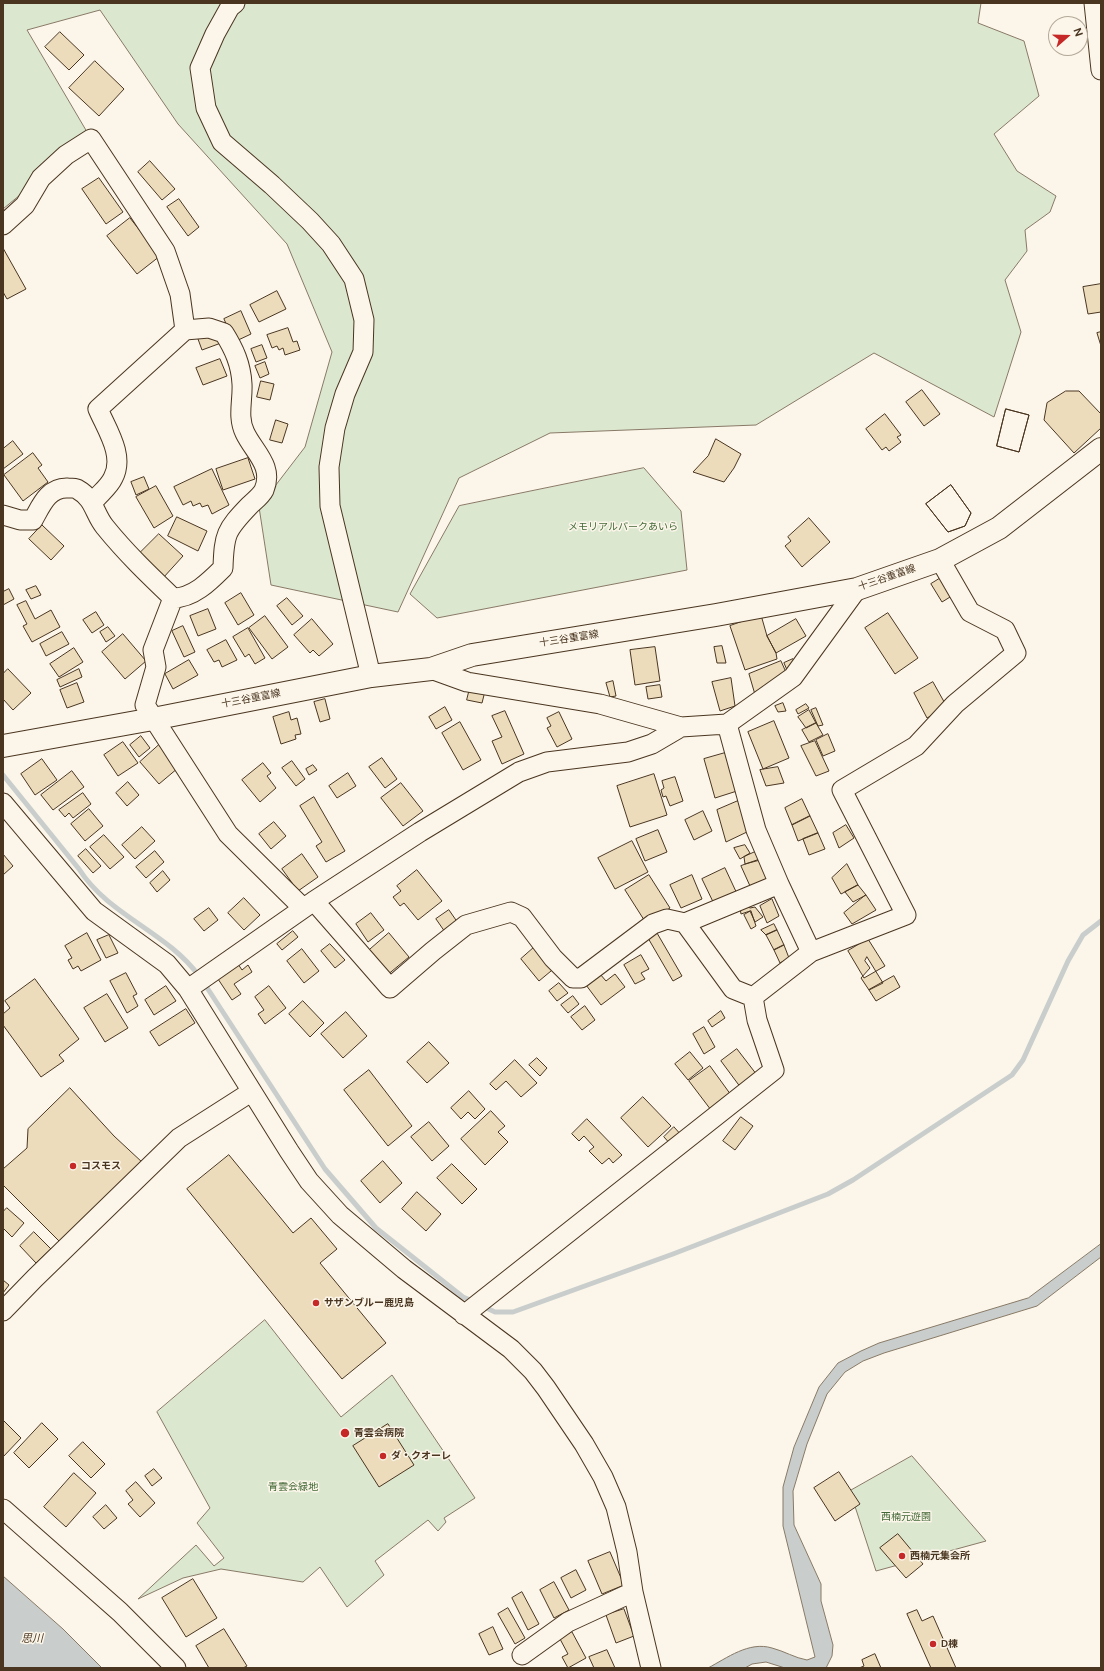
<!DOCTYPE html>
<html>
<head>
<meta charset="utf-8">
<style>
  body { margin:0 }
  #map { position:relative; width:1104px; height:1671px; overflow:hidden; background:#fbf6e9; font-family:"DM Sans",sans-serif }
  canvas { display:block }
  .frame { position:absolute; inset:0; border:4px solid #4a3520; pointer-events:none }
  .north { position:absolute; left:1048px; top:16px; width:40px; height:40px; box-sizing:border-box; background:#fbf6e9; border:1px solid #b4a999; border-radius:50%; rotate:70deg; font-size:11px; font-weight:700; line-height:16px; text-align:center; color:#4a3520 }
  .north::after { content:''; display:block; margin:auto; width:14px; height:18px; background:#c62828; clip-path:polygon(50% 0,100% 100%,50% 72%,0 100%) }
</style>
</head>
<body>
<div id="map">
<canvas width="1104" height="1671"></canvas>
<div class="frame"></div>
<div class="north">N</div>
</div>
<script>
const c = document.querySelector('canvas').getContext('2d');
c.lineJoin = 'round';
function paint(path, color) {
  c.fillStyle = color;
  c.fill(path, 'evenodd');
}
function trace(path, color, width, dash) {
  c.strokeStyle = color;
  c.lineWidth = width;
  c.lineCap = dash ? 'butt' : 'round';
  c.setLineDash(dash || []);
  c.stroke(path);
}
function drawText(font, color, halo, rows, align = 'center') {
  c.font = font + ' "DM Sans","Noto Sans JP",sans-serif';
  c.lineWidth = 3;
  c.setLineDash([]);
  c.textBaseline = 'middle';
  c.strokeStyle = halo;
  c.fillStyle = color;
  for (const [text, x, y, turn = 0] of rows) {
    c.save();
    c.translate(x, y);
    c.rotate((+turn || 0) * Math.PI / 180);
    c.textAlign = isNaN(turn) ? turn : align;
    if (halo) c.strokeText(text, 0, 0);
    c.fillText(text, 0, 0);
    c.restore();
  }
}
const green = new Path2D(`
  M3,3h978l-3,20 46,18 15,55 -45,38 23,37 39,25 -6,16 -25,18 2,21 -22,29 16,52 -27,85 -120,-64 -118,72 -206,8 -91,45 -61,134 -127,-27 -12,-78 46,-60 27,-95 -45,-108 -109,-120 -78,-114 -73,20 63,107 -87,72z
  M644,468l37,43 6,59 -250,48 -27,-24 49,-88z
  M265,1320l76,97 51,-42 83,123 -31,20 2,4 -8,9 -10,-11 -53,41 9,14 -37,32 -27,-40 -17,15 -82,-13 -38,9 -45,21 58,-54 18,21 10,-8 -27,-35 13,-15 -53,-96z
  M912,1456l74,85 -110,30 -26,-80z`);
const water = new Path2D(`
  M1101,1244v13l-64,49 -153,47 -21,8 -18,11 -18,22 -20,50 -14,47 1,34 27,59v17l12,44 -1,11 -6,12h-41l-19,-6 -14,2 -7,4h-37c19,-10 41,-27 64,-20 12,3 23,10 35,12l8,-3 -32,-131v-39l11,-40 25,-60 19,-24 23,-12 18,-8 149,-45z
  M3,1576l60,53 39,39h-99z`);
const stream = new Path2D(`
  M3,775l76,94c29,46 88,63 120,107
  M204,983l121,186 51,59 87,69 12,5
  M482,1306l13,6h18l160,-58 155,-60 25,-14 159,-105 11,-15 45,-99 15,-26 18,-14`);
const building = new Path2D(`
  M60,32l24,23 -15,15 -24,-23z
  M95,61l29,28 -25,27 -30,-28z
  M150,161l25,28 -13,11 -24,-28z
  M99,178l24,34 -17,12 -24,-35z
  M179,199l20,28 -11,9 -21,-29z
  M130,218l30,38 -23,18 -30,-38z
  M3,248l23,41 -19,10 -4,-7z
  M1101,284v28l-13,2 -5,-27z
  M277,291l9,18 -27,13 -9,-17z
  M241,311l10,23 -17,8 -10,-23z
  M288,328l5,14 4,-1 3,9 -15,5 -2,-7 -4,2 -2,-4 -5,2 -5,-13z
  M217,331l4,12 -19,7 -4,-11z
  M1101,332v14l-4,-13z
  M262,345l5,13 -11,4 -5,-13z
  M220,359l7,17 -24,9 -7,-17z
  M265,362l4,12 -9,4 -5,-12z
  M261,381l13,3 -4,16 -13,-3z
  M922,390l18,24 -16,12 -18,-24z
  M1066,391h13l22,23v14l-27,25 -30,-33 3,-17z
  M1006,409l23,6 -10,37 -22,-6z
  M1006,409l23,6 -10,37 -22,-6z
  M885,414l16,21 -4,2 4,5 -12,9 -3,-4 -4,3 -16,-21z
  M276,420l12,4 -6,19 -12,-3z
  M716,439l25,15 -7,14 -10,14 -31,-10 15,-16z
  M13,441l10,13 -20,15v-20z
  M33,453l9,12 -4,3 10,14 -25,19 -19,-26z
  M248,458l7,21 -32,11 -7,-21z
  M212,469l17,36 -17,9 -4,-9 -6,2 -2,-4 -7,3 -2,-5 -8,4 -9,-18z
  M144,477l5,12 -13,6 -5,-13z
  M951,485l20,28 -6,13 -17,6 -22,-28z
  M951,485l20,28 -6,13 -17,6 -22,-28z
  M156,486l17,30 -19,12 -18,-31z
  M177,517l30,14 -9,20 -30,-15z
  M809,518l21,24 -28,25 -17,-21 6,-5 -3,-4z
  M42,525l22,21 -13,14 -22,-21z
  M159,534l24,22 -20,22 -25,-23z
  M944,576l11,18 -13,8 -11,-18z
  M36,586l5,9 -10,4 -5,-9z
  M9,589l5,10 -11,6v-13z
  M241,593l13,22 -16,10 -13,-22z
  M287,598l16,18 -11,9 -15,-19z
  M26,601l9,18 16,-9 9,17 -28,15 -9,-16 4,-2 -10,-19z
  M208,609l8,20 -18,7 -8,-20z
  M96,612l8,13 -12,8 -9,-13z
  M888,613l30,45 -23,16 -30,-46z
  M761,615l6,21 9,17 1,6 -32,11 -15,-44z
  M265,616l23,31 -16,12 -23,-31z
  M312,619l21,25 -14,12 -6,-6 -3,3 -16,-18z
  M796,619l10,17 -30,17 -9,-17z
  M183,626l12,26 -11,5 -12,-26z
  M108,627l7,9 -9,6 -6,-10z
  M248,628l17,30 -10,6 -6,-10 -4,3 -12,-20z
  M62,632l7,12 -23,12 -6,-12z
  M123,634l23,27 -21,18 -23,-27z
  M226,640l11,20 -15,7 -3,-7 -5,2 -7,-12z
  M722,646l4,17h-9l-3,-16z
  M655,647l5,34 -25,4 -5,-35z
  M74,648l9,14 -24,15 -9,-13z
  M793,659l4,10 -7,8 -6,-14z
  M189,660l9,15 -25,14 -8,-15z
  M781,661l8,18 -33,19 -7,-24z
  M8,669l23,24 -18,17 -10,-11v-25z
  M79,669l3,8 -22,10 -3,-7z
  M731,678l4,28 -15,5 -8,-29z
  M613,681l3,15 -6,1 -4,-14z
  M933,682l14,25 -20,11 -13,-25z
  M77,683l7,19 -17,6 -7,-18z
  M660,685l2,12 -14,2 -2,-12z
  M470,688l15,3 -3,12 -15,-3z
  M325,699l5,20 -10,3 -6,-20z
  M783,703l3,8 -8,1 -3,-6z
  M806,704l3,4 -11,6 -2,-4z
  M445,707l7,13 -16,9 -7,-12z
  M816,708l7,17 -5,1 -7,-16z
  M809,710l7,13 -10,5 -8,-11z
  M505,711l19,43 -22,10 -10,-23 10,-4 -10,-21z
  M289,712l2,8 6,-2 4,16 -6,1 1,4 -15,5 -8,-27z
  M559,712l13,27 -15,8 -10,-19 4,-2 -4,-8z
  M774,721l15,37 -26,11 -15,-37z
  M460,722l21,38 -18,10 -21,-37z
  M816,723l7,12 -14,7 -7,-12z
  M828,734l7,17 -12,5 -7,-16z
  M141,736l9,12 -11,9 -9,-12z
  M815,741l14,30 -13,5 -15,-30z
  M123,742l15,21 -20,13 -14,-21z
  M159,745l19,23 -19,16 -19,-22z
  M725,753l12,38 -22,7 -11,-39z
  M382,758l15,21 -12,9 -16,-21z
  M42,759l15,21 -22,15 -14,-21z
  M292,761l13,18 -9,7 -14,-18z
  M263,763l8,10 -4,3 9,12 -16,14 -18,-22z
  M313,765l4,5 -8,5 -3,-6z
  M778,767l6,16 -18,3 -6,-16z
  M72,771l12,16 -31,23 -12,-15z
  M348,773l8,13 -19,12 -8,-12z
  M654,774l13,41 -37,12 -13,-41z
  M675,777l8,24 -13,5 -4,-10 -3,1 -2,-7 3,-2 -2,-7z
  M128,782l11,13 -12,11 -11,-13z
  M401,783l22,28 -20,15 -22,-28z
  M83,793l8,11 -18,14 -4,-5 -4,4 -6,-7z
  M314,797l31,54 -19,11 -10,-16 6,-4 -22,-36z
  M802,799l8,17 -18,9 -7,-17z
  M738,801l11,30 -23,11 -9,-32z
  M89,809l14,17 -18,15 -14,-17z
  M703,811l9,20 -18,9 -9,-20z
  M810,816l8,17 -20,8 -6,-16z
  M274,822l12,14 -15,13 -12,-15z
  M846,825l8,13 -15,10 -6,-15z
  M142,827l13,14 -20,18 -13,-14z
  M658,830l9,22 -22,9 -9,-22z
  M818,833l7,16 -16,6 -6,-16z
  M104,835l20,22 -14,12 -20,-22z
  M632,841l16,31 -33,17 -17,-31z
  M745,845l5,8 -10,6 -6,-11z
  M86,849l15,17 -8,7 -15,-17z
  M155,851l9,11 -18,16 -10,-11z
  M755,852l5,8 -15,4 -1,-7z
  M3,854l10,12 -10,9z
  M302,854l16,23 -20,14 -16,-22z
  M761,859l7,19 -18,8 -9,-20z
  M847,864l11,21 -17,9 -9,-16z
  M725,868l14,30 -23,10 -14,-29z
  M417,870l25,31 -24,19 -14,-17 -4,3 -7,-9 8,-6 -4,-5z
  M163,871l7,9 -13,12 -7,-9z
  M649,875l21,33 -24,15 -21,-33z
  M692,875l10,24 -21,9 -11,-23z
  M858,885l8,10 -13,7 -8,-10z
  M866,895l10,15 -24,14 -8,-11z
  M244,898l16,17 -16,15 -16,-17z
  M772,899l7,17 -12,7 -7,-17z
  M747,906l3,2 5,-1 8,10 -8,5 -5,-11 -9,3 -1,-6z
  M209,908l9,12 -14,11 -10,-12z
  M449,910l9,13 -13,9 -9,-13z
  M751,911l5,15 -5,3 -7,-14z
  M371,913l13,17 -16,12 -12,-18z
  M774,924l3,6 -11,5 -5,-5z
  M777,930l7,15 -10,5 -8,-15z
  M293,931l5,6 -16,13 -5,-6z
  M87,933l14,27 -20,11 -3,-5 -5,3 -5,-9 4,-2 -7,-12z
  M389,933l20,24 -23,19 -20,-23z
  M657,933l25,43 -9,5 -25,-43z
  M109,935l9,18 -12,5 -9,-18z
  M868,939l17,27 -21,12 -16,-27z
  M330,944l15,16 -10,8 -14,-17z
  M538,944l19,22 -18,15 -18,-22z
  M784,945l5,13 -9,5 -6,-13z
  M302,949l17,22 -15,12 -17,-22z
  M641,955l8,14 -8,4 4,6 -10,5 -11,-19z
  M867,957l16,26 -14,7 -8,-12 9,-10 -5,-7z
  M238,964l4,6 6,-5 4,7 -18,12 7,10 -9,6 -14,-21z
  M126,973l11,21 -4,2 5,10 -11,7 -17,-32z
  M600,974l6,7 9,-7 10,13 -24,18 -15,-20z
  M894,976l6,11 -24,14 -7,-11z
  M35,979l44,60 -20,16 5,6 -23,16 -38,-52v-11l7,-6 -5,-7z
  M559,983l9,10 -11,8 -8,-10z
  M166,986l10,15 -22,14 -9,-15z
  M269,986l17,22 -21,16 -7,-10 6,-4 -9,-13z
  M107,994l21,34 -23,14 -21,-34z
  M573,996l6,8 -11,9 -7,-8z
  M303,1001l21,22 -14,14 -21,-23z
  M585,1006l10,14 -13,10 -11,-13z
  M186,1009l9,14 -36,23 -9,-14z
  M721,1011l4,7 -13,9 -4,-6z
  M346,1012l21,24 -24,22 -22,-24z
  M704,1027l11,20 -11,7 -11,-20z
  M429,1042l20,21 -22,20 -20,-21z
  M737,1049l20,26 -16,13 -20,-27z
  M690,1052l13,16 -15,12 -13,-16z
  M537,1058l10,10 -7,8 -11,-11z
  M515,1060l22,23 -16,14 -15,-16 -10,9 -6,-6z
  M710,1066l21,29 -20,15 -22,-29z
  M369,1070l43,56 -24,20 -44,-56z
  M70,1088l44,48 29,27 -83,79 -57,-57v-16l24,-21 1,-19z
  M469,1091l16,18 -10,10 -7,-7 -7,7 -10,-11z
  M643,1097l28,29 -23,21 -27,-29z
  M491,1111l14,15 -7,6 10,10 -23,23 -24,-26z
  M741,1117l12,9 -18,24 -12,-9z
  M587,1119l35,36 -9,8 -4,-5 -7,6 -13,-13 5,-4 -10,-11 -5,5 -7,-7z
  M429,1122l20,24 -17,15 -21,-24z
  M674,1127l9,10 -11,9 -8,-9z
  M229,1155l64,78 18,-15 26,31 -17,14 66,80 -44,36 -155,-190z
  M383,1161l19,22 -22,20 -19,-22z
  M452,1164l25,25 -15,15 -25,-26z
  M417,1192l24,22 -15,17 -24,-22z
  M7,1208l17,15 -12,14 -9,-9v-16z
  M34,1232l17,17 -15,14 -16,-17z
  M3,1280l6,5 -6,8z
  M3,1420l18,18 -18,19z
  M42,1423l16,16 -29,29 -15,-15z
  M388,1424l26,41 -35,22 -26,-41z
  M83,1442l22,22 -14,14 -22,-22z
  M154,1469l8,9 -10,8 -7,-10z
  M839,1472l21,32 -25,17 -21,-33z
  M74,1473l22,20 -30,34 -22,-20z
  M136,1482l19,21 -15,14 -12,-13 5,-4 -7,-9z
  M106,1505l11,13 -13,11 -11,-12z
  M898,1534l25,30 -17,14 -26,-30z
  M610,1552l14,33 -22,9 -14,-33z
  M576,1570l10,20 -15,8 -10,-20z
  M193,1579l24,39 -31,19 -24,-39z
  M554,1582l15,28 -15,8 -14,-28z
  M522,1592l17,32 -11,6 -16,-32z
  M508,1608l17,30 -10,6 -17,-30z
  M624,1609l10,27 -18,7 -10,-28z
  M917,1610l5,11 11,-5 23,52h-25l-24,-54z
  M493,1627l10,22 -14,6 -10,-21z
  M224,1629l23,37 -4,2h-34l-13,-22z
  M572,1632l14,26 -18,10 -6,-11 6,-3 -8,-15z
  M607,1650l8,18h-21l-5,-11z
  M875,1654l6,14h-22l5,-2 -2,-6z`);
const minor = new Path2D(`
  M235,3l-5,4 -15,27 -15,34 6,40 16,34 50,43 38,36 21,23 23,35 10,41 -1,32 -18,42 -10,34 -6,39 1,39 41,170
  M1094,3l7,67
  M3,225l22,-20 16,-27 25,-23 25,-16 74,112 15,43 5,36
  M93,502c6,-8 16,-15 20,-24 12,-22 -6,-48 -15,-69l87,-79 24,-2 15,5c10,16 17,31 18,51 1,16 -5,33 3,49 9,19 29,33 19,57 -3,6 -10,11 -15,16 -23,24 -25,28 -26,62 -14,14 -30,30 -50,30
  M3,515l17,5h13c8,-14 15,-33 35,-32 3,0 7,0 9,1 18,10 17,25 28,38 21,26 44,48 68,71l-20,52 3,17 -11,38 83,129 75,74
  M431,669l36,13 133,22 81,23 46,-3 66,-47 64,-88
  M3,803l91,108 73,53 21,25 101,162 20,30 31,34 64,54 107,80 22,22 13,17 38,56 19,33 13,30 11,45 6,40 18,76
  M314,901l76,87 43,-37 33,-26 45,-13 11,5 31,41 20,20h8l72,-54 14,-5 18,4
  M811,952l95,-37 -64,-125 74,-44 39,-42 61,-51 -11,-23 -35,-18 -30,-52
  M188,989l126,-88 106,-69 99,-60 28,-10 81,-10 24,-8 29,-17
  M753,997l58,-45 -32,-68
  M3,1311l32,-33 144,-140 72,-46
  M464,1315l310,-245 -17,-50 -4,-23 -20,-8 -48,-66 94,-39 -23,-54 -29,-106
  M3,1509l117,103 56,56
  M522,1655l46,-33 65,-30`);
const major = new Path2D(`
  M3,746l150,-27 218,-43 60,-7 41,-14 244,-40 141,-26 83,-29 59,-32 102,-79`);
const markers = [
  [73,1166,4,"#c62828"],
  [316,1303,4,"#c62828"],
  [345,1433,5,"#c62828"],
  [383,1456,4,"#c62828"],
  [902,1556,4,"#c62828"],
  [933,1644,4,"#c62828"]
];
const parkNames = [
  ["メモリアルパークあいら",623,527],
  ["青雲会緑地",293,1487],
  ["西楠元遊園",906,1517]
];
const streetNames = [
  ["十三谷重富線",887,578,-19],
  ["十三谷重富線",569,639,-9],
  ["十三谷重富線",251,699,-11]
];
const poiNames = [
  ["コスモス",81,1166],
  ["サザンブルー鹿児島",324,1303],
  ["青雲会病院",354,1433],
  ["ダ・クオーレ",391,1456],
  ["西楠元集会所",910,1556],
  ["D棟",941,1644]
];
const waterNames = [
  ["思川",32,1639]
];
paint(green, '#dce7d0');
trace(green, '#887966', 1);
paint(water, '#c9cecd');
trace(water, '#887966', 1);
trace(stream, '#c9cecd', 5);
paint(building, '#ecdcbc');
trace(building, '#4a3520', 1);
trace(minor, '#4a3520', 21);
trace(major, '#4a3520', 24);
trace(minor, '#fbf6e9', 19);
trace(major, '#fbf6e9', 22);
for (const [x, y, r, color] of markers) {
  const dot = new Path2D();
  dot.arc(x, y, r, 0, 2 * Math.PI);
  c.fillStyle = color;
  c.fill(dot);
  trace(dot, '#fbf6e9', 1.5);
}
drawText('10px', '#436837', '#fbf6e9', parkNames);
drawText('10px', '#4a3520', '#fbf6e9', streetNames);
drawText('bold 10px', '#4a3520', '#fbf6e9', poiNames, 'left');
drawText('italic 11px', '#4a3520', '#fbf6e9', waterNames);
</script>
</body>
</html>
